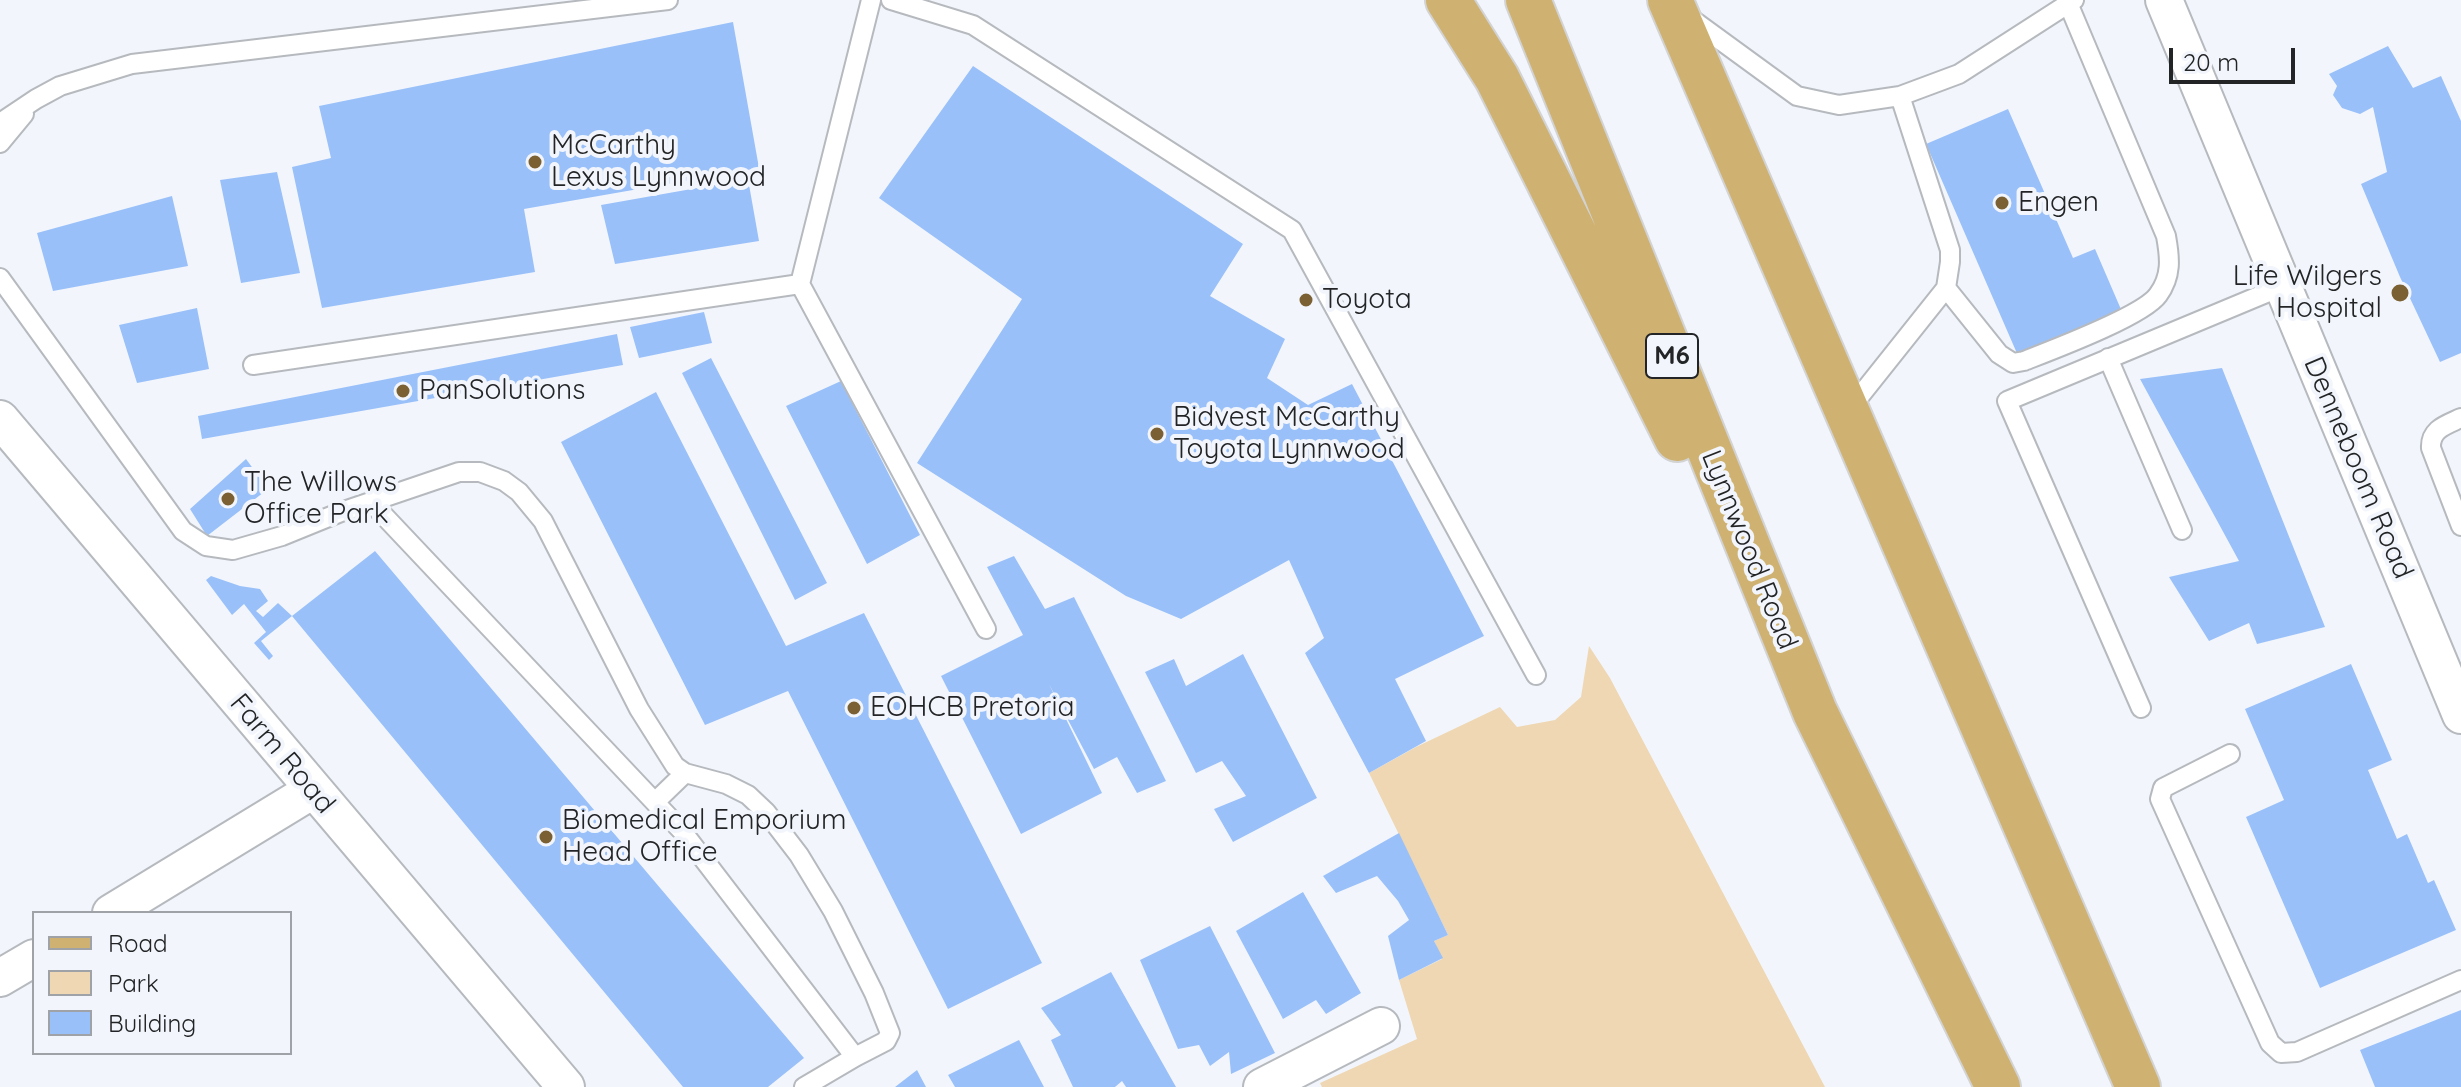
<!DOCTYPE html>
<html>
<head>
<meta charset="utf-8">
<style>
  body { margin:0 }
  #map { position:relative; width:2461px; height:1087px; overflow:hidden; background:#f2f6fc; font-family:Quicksand,sans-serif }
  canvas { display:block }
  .legend { position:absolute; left:32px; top:911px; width:260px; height:144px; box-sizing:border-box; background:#f2f6fc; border:2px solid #9fa2a6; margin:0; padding:10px 14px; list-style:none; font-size:24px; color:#232426 }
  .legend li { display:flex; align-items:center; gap:16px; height:40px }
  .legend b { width:40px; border:2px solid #9fa2a6 }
  .scale { position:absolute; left:2169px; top:48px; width:126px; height:36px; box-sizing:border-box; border:4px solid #232426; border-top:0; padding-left:10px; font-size:24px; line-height:28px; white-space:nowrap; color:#232426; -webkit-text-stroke:6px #f2f6fc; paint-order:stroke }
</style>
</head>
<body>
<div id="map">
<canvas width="2461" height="1087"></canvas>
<ul class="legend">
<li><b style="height:10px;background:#cfb271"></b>Road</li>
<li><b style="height:22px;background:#eed7b2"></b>Park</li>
<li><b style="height:22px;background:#9ac0f9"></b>Building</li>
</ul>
<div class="scale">20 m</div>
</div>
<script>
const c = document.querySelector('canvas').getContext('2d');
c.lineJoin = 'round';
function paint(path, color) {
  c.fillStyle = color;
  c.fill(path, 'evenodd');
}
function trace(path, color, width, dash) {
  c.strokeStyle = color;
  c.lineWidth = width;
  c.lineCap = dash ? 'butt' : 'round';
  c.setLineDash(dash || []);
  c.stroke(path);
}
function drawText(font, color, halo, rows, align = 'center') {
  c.font = font + ' Quicksand,sans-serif';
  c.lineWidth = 8;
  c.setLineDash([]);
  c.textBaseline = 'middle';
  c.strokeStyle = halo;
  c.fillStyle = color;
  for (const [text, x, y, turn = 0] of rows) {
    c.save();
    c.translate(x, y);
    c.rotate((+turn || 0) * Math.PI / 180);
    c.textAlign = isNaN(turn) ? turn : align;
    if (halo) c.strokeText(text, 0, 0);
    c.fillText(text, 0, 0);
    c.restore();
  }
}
const green = new Path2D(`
  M1589,646l21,32 215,409h-503l-2,-4 97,-44 -18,-59 43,-21 -8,-18 14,-6 -79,-162 47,-26 84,-40 17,20 38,-7 26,-23z`);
const building = new Path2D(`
  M733,22l26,146 -235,41 11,63 -213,36 -30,-141 39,-9 -12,-52z
  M2388,46l25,42 28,-12 20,45v232l-21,9 -40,-85 -39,-93 26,-12 -14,-65 -13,7 -18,-6 -9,-13 4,-9 -8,-12z
  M973,66l270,178 -33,52 75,43 -18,39 41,27 44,-21 132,252 -89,43 31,62 -57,32 -64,-120 19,-15 -35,-78 -108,59 -55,-23 -209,-133 105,-164 -143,-101z
  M2008,109l65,149 22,-9 28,65 -104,44 -93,-214z
  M277,172l23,101 -59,10 -21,-103z
  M748,179l11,62 -144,23 -14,-59z
  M172,196l16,70 -135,25 -16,-58z
  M197,308l12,61 -72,14 -18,-58z
  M704,312l8,31 -73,15 -9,-31z
  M617,334l6,31 -421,74 -4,-23z
  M711,358l116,225 -32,17 -113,-227z
  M2222,368l103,259 -68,17 -8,-21 -40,18 -40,-64 70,-16 -99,-182z
  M841,381l79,154 -53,29 -81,-158z
  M656,392l130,254 78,-33 178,350 -94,46 -160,-318 -83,34 -144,-283z
  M246,459l22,30 -61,47 -17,-27z
  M375,551l429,507 -36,29h-85l-391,-471z
  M1014,556l31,53 29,-12 92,184 -29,12 -20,-36 -23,12 -45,-85 53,109 -81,41 -80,-158 82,-41 -36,-68z
  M211,576l29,10 20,3 8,12 -12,10 7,6 15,-14 14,13 -31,25 12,15 -4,4 -15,-17 12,-11 -22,-28 -12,11 -26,-35z
  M1243,654l74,144 -84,44 -19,-33 32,-13 -24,-35 -26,12 -51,-101 29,-13 12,27z
  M2351,664l41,96 -24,10 29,69 10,-5 21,49 6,-3 22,50 -136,58 -74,-171 38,-17 -39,-91z
  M1399,833l49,102 -14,6 9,17 -44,22 -11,-44 21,-16 -11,-19 -21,-25 -41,17 -13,-17z
  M1303,892l58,101 -35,21 -10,-14 -33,19 -47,-88z
  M1210,926l65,127 -44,21 -2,-22 -19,14 -11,-21 -21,4 -38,-89z
  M1111,972l65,115h-50l-4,-6 -7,6h-42l-22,-47 10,-5 -20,-27z
  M2461,1010v77h-86l-15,-37z
  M1019,1040l25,47h-89l-7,-12z
  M917,1070l9,17h-31z`);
const service = new Path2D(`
  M891,0l82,25 319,205 244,445
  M1690,18l107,78 42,9 61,-9 59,-22 115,-74
  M0,123l36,-24 24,-13 72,-22 536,-64
  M0,143l24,-29
  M0,278l183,253 23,15 27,4 49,-14 59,-24 118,-40h21l24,9 15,11 24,29 96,188 36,57 10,7 41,11 22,11 18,17 33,43 34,56 41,82 16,40 -4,8 -31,16
  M800,284l71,-284
  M1946,288l53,66 14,9 11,-2c28,-11 119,-45 134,-66 14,-19 12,-37 8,-59l-98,-233
  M2108,358l74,172
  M253,365l547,-81 186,345
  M1848,411l98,-123 4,-26v-12l-50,-154
  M2461,418c-15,7 -31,11 -30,30l30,78
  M371,502l311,329 173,226 -51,30
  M2141,708l-134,-307 276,-115
  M2230,754l-67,34 -3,11 110,244 11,10 16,-1 164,-72
  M655,802l30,-29`);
const minor = new Path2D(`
  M2164,0l297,715
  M0,419l566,668
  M111,913l202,-123
  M0,978l34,-20
  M1262,1087l119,-61`);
const primary = new Path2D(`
  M1448,0l49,78 180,361
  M1528,0l287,712 183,375
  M1670,0l468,1087`);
const markers = [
  [535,162,8,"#7a6032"],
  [2002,203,8,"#7a6032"],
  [2400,293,10,"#7a6032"],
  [1306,300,8,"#7a6032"],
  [403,391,8,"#7a6032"],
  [1157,434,8,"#7a6032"],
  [228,499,8,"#7a6032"],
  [854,708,8,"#7a6032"],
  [546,837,8,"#7a6032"]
];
const shields = [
  [1672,356,52]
];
const shieldNames = [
  ["M6",1672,356]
];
const poiNames = [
  ["McCarthy",551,146],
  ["Lexus Lynnwood",551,178],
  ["Engen",2018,203],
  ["Life Wilgers",2382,277,"right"],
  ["Hospital",2382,309,"right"],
  ["Toyota",1322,300],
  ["PanSolutions",419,391],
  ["Bidvest McCarthy",1173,418],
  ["Toyota Lynnwood",1173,450],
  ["The Willows",244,483],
  ["Office Park",244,515],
  ["EOHCB Pretoria",870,708],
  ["Biomedical Emporium",562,821],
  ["Head Office",562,853]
];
const streetNames = [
  ["Denneboom Road",2358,468,67],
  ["Lynnwood Road",1749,550,68],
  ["Farm Road",282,754,50]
];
paint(green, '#eed7b2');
paint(building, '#9ac0f9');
trace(service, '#b6babf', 22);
trace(minor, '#b6babf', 40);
trace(primary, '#d3d3d4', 48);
trace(service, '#fff', 18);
trace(minor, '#fff', 36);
trace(primary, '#cfb271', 44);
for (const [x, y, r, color] of markers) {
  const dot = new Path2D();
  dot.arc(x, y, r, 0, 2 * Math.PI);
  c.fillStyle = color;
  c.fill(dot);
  trace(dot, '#f2f6fc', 3);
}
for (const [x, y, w] of shields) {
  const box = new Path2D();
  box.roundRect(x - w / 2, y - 22, w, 44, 6);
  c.fillStyle = '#f2f6fc';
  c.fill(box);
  trace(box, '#232426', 2);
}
drawText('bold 26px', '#232426', null, shieldNames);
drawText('28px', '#232426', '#f2f6fc', poiNames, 'left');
drawText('28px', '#232426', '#f2f6fc', streetNames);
</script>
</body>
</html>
